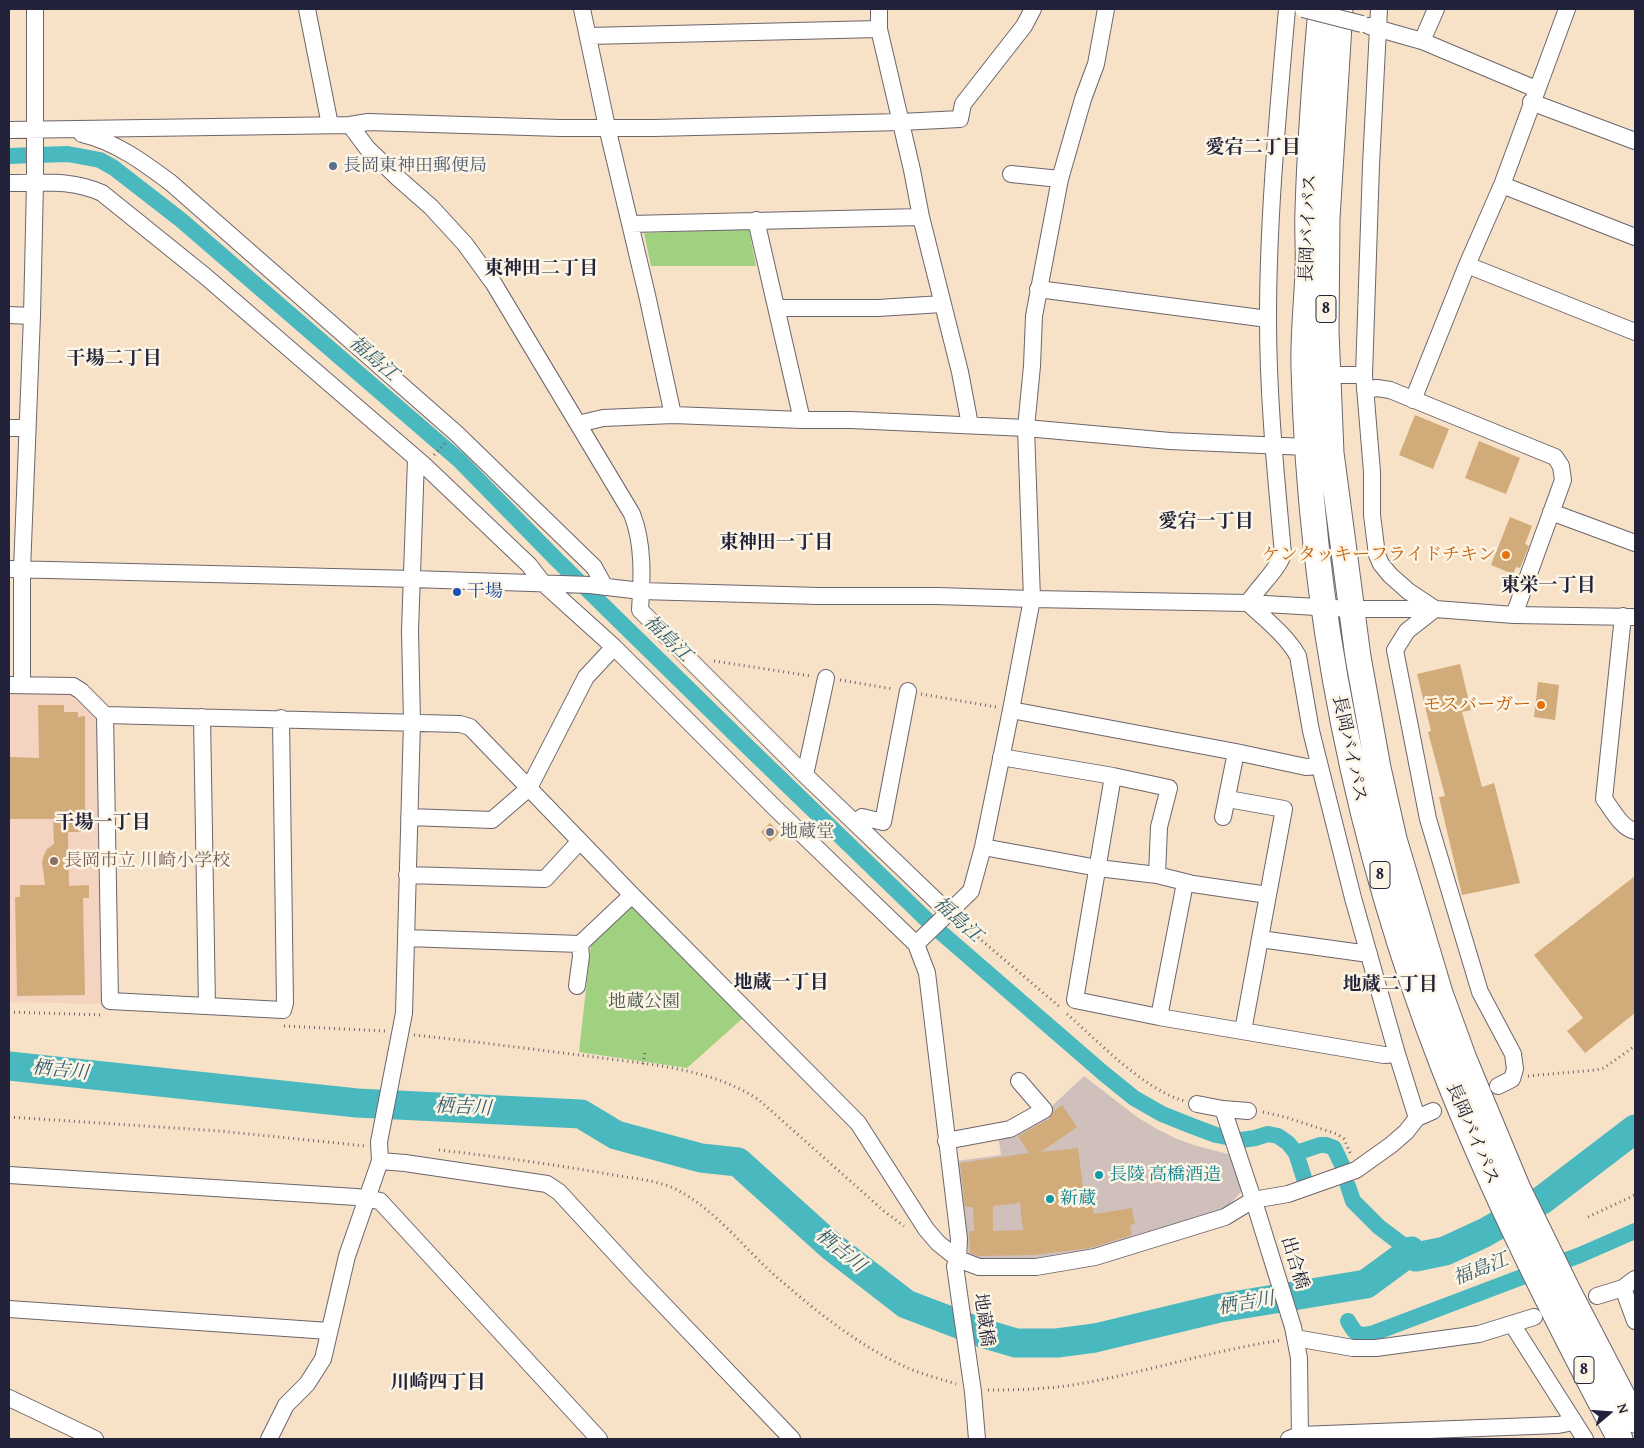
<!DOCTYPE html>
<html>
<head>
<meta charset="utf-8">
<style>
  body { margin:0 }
  #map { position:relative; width:1644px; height:1448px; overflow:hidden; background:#f7e2c8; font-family:"Gentium Book Plus",serif }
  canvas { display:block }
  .frame { position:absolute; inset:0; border:10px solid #22223b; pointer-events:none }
  .north { position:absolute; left:1584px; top:1388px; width:50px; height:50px; -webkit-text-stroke:4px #fcf5e5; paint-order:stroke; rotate:72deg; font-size:14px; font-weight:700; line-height:20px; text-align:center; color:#22223b }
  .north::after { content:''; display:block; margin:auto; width:18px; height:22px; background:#22223b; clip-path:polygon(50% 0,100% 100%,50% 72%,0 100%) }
</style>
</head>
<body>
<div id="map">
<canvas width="1644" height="1448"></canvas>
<div class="frame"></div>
<div class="north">N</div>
</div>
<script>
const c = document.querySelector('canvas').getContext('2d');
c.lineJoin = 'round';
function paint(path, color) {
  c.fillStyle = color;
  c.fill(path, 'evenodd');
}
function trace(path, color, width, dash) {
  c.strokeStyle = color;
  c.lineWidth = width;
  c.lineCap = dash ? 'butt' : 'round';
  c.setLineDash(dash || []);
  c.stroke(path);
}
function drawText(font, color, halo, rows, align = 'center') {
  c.font = font + ' "Gentium Book Plus","Noto Serif JP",serif';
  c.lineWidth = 5;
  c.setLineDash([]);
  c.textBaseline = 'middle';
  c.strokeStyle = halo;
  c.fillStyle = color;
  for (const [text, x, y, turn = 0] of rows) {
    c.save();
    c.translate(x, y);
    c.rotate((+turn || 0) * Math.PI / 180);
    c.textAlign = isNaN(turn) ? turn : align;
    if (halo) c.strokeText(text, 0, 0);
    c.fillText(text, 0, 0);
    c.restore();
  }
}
const built = new Path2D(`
  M65,692l14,9 19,19 3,284 -92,-2v-309z`);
const industrial = new Path2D(`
  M1084,1076l53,41 20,12 20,10 20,7 39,10 9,32 -22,23 -91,29 -93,20 -70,-2 -13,-97 45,-6 -3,-21 54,-25v-3z`);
const green = new Path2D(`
  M749,229l7,37h-105l-7,-33z
  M626,907l11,2 106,109 -56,50 -108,-16 12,-108z`);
const canal = new Path2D(`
  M9,156l59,-2 32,6 14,8 67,52 278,240 97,99 193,189 181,175 172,149 32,26 28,16 30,12 24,9 26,5 13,-2 13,-4 10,2 10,7 8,10 9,28
  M1296,1153l24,-8h6l8,3 9,19
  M1348,1186l5,15 26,26 32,24
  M1348,1321c8,14 10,16 26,12l206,-78 55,-24`);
const river = new Path2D(`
  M9,1066l348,37 224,11 35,21 85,23 37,4 93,84 75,58 76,29 34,10h41l38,-5 125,-30 146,-24 45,-33 5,6 29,-6 39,-18 58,-33 93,-71`);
const building = new Path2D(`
  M1415,415l34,14 -16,40 -34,-14z
  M1479,441l41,17 -14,36 -41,-16z
  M1510,517l22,9 -7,18 4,2 -9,22 -4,-1 -3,7 -22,-9z
  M1460,664l11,46 -9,2 20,75 12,-4 26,100 -58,12 -23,-98 6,-1 -17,-64 3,-1 -14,-57z
  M1538,682l21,3 -4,35 -21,-3z
  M38,705h26v7h14v5l7,-1v116h-17l1,54 20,-1v13h-6l2,97 -68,1 -2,-99h5v-12h25l-3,-23 2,-7 3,-6 7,-5 -1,-25h-44v-62l30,1z
  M770,823l10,10 -10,9 -9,-10z
  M1635,876v137l-50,40 -18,-22 16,-13 -49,-63z
  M1062,1105l15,22 -36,25 37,-4 6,47 7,-1 3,20 38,-6 3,16 -5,1 2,10 -42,13 -56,7 -55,1 -9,-3 -1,-22h5l-1,-24h-8l-5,-44 69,-10 -11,-17 31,-17 5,-8zM1020,1203l3,27 -30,1v-25z`);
const path = new Path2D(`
  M434,455l11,-12
  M714,661l97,15
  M840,680l53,9
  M921,694l75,13
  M959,921l102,87
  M9,1012l94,3
  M1067,1014c33,29 75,74 117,87
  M284,1026l101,5
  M414,1035c58,6 116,14 173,21 57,8 123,11 172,44l125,111 20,15
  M643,1064l2,-13
  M1528,1076l68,-6 8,-2 31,-22
  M1263,1112l22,5 52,17 7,5 7,16
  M9,1117l211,14 146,15
  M439,1150c60,7 120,15 180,26 20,3 43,5 62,16 33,18 62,54 90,80 42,37 87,74 139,97 15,6 31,10 46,15
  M1588,1217l47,-22
  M988,1390c33,0 64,-1 96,-7 66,-12 131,-33 198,-43`);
const minor = new Path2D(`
  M307,9l23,116
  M582,9l25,118 40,168 26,120
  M879,9v20l33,141 9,47 39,155 10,53
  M1287,9c-9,103 -19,207 -19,310 0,80 8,156 15,235 -5,16 -25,33 -35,49 17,16 38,32 50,53l13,75 42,167 44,156 20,64
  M1379,9l-8,156 -7,210 8,97v43l5,40 4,9 9,11 18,16 27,18 -28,22 -12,19 33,169 52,173 33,62 2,15 -3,10 -14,7
  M1369,26l53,15 114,48
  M588,36l291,-7
  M1422,41l14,-32
  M1531,102l104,39
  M350,125l17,23 31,30 33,29 34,37 29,40 138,230c12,30 10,65 8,96l165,165 144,138
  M9,130l341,-5 18,-3 192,6h94l247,-6 59,-3 3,-15 61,-78 9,-17
  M82,134c34,8 61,28 89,49l285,250 138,134 11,20
  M1011,174l49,5
  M9,183c33,0 62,-4 93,10l103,83 219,189 105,100 14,18 71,64 160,160 142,137 11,29 32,266 -1,20 -3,7 18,126 4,47
  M1502,185l133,52
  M756,220l46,200
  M630,224l291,-7
  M1467,265l168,67
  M1038,289l230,30
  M778,308h100l64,-4
  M9,315l23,1
  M1328,375h36
  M1365,390l12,-2 13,2 165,67 6,9 2,14 -49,135
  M1413,400l54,-135 35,-80 65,-176
  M578,424l25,-6 70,-3 129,5h49l175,8 144,13 137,6
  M9,428h18
  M1551,512l84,31
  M9,569l404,10 177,6 51,6 178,5h118l95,3 216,4 103,6h84l79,6 121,2
  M1623,616l-19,183c8,10 17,29 31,32
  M22,684v-114l10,-254 3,-133v-174
  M9,685l64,1 8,5 24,24 355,9 10,3 162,168 226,228 68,106 12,14 20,16 21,8h57l59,-10 130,-40 28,-17 35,-6 68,-24 35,-25 15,-13 11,-14 16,-7
  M1011,710l225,42 70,15 13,-1
  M105,715l5,286 173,9 2,-7 -4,-285
  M202,717l5,289
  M1001,757l112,19 56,12 -10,39 -2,48
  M805,775l21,-97
  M1113,776l-38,224 84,17 225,38 13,-1
  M1228,799l56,10 -16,86
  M409,817l83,3 37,-32 57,-111 28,-30
  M1223,817l13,-65
  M855,823l7,-6 21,5 25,-131
  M983,847l115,21 59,7 36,9 75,11 -25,136
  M407,875l138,4 35,-38
  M406,938l174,6 52,-49
  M1260,939l109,15
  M916,944l55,-53 12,-44 28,-137 21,-111 -6,-171 6,-62 2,-50 26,-137 23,-80 13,-35 10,-55
  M577,986l4,-30 -1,-12
  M1159,1017l26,-134
  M1197,1104l26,5 34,102 36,116 6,31 1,81
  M1223,1109l25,2
  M946,1141l64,-12 34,-19 -25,-29
  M380,1161l25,2 142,21 12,8 81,88 152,159
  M9,1175l347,22 24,4 219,238
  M1623,1288l12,33
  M1597,1296l26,-8 12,-9
  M9,1309l320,22
  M1512,1324l73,115
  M1295,1338l58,10h23l103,-14 55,-17
  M9,1398l86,41
  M269,1439l17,-34 21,-21 16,-25 24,-103 33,-95 -1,-19 25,-129 8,-291 -2,-91 6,-172
  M1289,1439l11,-4 258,-10 16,-3`);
const highway = new Path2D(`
  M1321,9c-6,67 -11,134 -13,201 -1,20 1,40 0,60 -1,32 -5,65 -4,97 6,239 53,478 140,701 50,128 112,250 176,371
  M1340,9l-13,209 -1,113 5,122 27,204 20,111 16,71 46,154 24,66 54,130 51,104 66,127`);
const minorBridge = new Path2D(`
  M1303,9l59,15`);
const markers = [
  [333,166,5,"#5c6f8a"],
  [1506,555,5,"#e8710a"],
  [457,592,5,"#1a4fb4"],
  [1541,705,5,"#e8710a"],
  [770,832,5,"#6b7280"],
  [54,861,5,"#8d6e63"],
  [1099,1175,5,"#0f9aa8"],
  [1050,1199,5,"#0f9aa8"]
];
const shields = [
  [1326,309,20],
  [1380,875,20],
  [1584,1370,20]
];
const shieldNames = [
  ["8",1326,309],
  ["8",1380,875],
  ["8",1584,1370]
];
const serviceNames = [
  ["長岡東神田郵便局",343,166]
];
const streetNames = [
  ["長岡バイパス",1309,228,-88],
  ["長岡バイパス",1349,749,78],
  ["長岡バイパス",1472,1134,67],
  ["出合橋",1294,1263,73],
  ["地蔵橋",983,1320,82]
];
const foodNames = [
  ["ケンタッキーフライドチキン",1496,555],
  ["モスバーガー",1531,705]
];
const transitNames = [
  ["干場",467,592]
];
const worshipNames = [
  ["地蔵堂",780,832]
];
const educationNames = [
  ["長岡市立 川崎小学校",64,861]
];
const parkNames = [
  ["地蔵公園",644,1002]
];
const cultureNames = [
  ["長陵 高橋酒造",1109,1175],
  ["新蔵",1060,1199]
];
const neighbourhoodNames = [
  ["愛宕二丁目",1253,148],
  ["東神田二丁目",541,269],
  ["干場二丁目",114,359],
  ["愛宕一丁目",1206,522],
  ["東神田一丁目",776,543],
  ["東栄一丁目",1548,586],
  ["干場一丁目",103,823],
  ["地蔵一丁目",781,983],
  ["地蔵二丁目",1390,985],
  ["川崎四丁目",438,1383]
];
const waterNames = [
  ["福島江",373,359,41],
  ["福島江",667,639,44],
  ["福島江",957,920,42],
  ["栖吉川",60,1071,6],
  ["栖吉川",463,1108,3],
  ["栖吉川",840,1251,39],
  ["福島江",1481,1270,-21],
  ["栖吉川",1246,1304,-10]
];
paint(built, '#f4d3c0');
paint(industrial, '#d0c0bc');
paint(green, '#a0d180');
trace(canal, '#49b8bf', 16);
trace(river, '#49b8bf', 29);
paint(building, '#d1ab79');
trace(minor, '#6d656c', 18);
trace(highway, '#6d656c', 27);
trace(path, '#6d656c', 3, [1, 4]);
trace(minor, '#fff', 16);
trace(highway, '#fff', 25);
trace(minorBridge, '#6d656c', 18, []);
trace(minorBridge, '#fff', 16);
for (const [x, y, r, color] of markers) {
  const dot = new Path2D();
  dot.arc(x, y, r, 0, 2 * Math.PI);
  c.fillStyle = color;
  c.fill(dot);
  trace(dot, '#fcf5e5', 2);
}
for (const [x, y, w] of shields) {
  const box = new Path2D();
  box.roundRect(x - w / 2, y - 13.5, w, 27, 4);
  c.fillStyle = '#fcf5e5';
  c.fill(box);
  trace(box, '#22223b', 1);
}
drawText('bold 16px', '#22223b', null, shieldNames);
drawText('18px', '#4e5e75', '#fcf5e5', serviceNames, 'left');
drawText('18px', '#22223b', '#fcf5e5', streetNames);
drawText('18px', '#c56008', '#fcf5e5', foodNames, 'right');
drawText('18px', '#164399', '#fcf5e5', transitNames, 'left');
drawText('18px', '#5b616d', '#fcf5e5', worshipNames, 'left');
drawText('18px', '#785e54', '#fcf5e5', educationNames, 'left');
drawText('18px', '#485750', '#fcf5e5', parkNames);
drawText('18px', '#0d838f', '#fcf5e5', cultureNames, 'left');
drawText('bold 19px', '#22223b', '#fcf5e5', neighbourhoodNames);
drawText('italic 19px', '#325e70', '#fcf5e5', waterNames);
</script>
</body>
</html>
